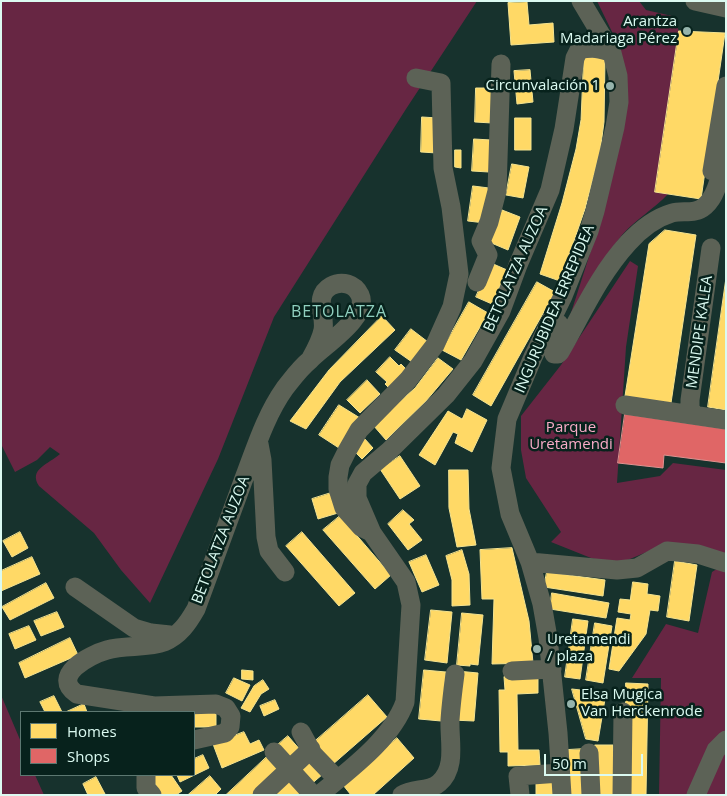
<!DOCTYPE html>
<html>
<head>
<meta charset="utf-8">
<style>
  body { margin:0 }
  #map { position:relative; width:727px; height:796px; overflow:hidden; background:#17322d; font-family:"Open Sans",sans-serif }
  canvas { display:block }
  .frame { position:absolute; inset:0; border:2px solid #dbfaf1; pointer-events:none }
  .legend { position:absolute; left:20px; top:711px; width:175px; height:65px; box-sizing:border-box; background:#07221c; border:1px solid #5c7871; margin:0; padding:6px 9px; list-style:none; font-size:15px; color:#dbfaf1 }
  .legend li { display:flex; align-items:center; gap:10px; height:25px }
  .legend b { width:25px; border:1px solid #5c7871 }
  .scale { position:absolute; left:544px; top:754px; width:99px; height:22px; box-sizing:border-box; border:2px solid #dbfaf1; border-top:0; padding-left:6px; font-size:15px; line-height:18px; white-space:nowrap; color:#dbfaf1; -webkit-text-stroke:4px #07221c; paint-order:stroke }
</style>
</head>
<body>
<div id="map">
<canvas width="727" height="796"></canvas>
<div class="frame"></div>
<ul class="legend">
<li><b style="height:14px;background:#ffd966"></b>Homes</li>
<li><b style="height:14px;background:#e06666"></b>Shops</li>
</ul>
<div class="scale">50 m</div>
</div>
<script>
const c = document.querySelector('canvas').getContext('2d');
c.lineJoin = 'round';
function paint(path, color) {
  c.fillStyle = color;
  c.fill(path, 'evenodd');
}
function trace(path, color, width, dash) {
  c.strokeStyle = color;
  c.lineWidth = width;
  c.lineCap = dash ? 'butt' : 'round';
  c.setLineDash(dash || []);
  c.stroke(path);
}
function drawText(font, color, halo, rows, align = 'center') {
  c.font = font + ' "Open Sans",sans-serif';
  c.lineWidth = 5;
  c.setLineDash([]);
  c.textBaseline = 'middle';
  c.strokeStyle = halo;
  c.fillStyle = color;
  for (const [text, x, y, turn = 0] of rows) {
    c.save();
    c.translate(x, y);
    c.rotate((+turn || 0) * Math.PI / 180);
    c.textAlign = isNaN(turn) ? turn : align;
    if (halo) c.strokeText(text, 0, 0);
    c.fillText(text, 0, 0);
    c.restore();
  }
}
const green = new Path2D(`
  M1,1h476l-71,108 -132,208 -56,142 -68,144 -29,-33 -27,-37 -55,-47c-11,-17 10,-22 21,-32l-10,-7 -13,13 -22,12 -14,-28z
  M597,1h42l7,9 26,6 7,15 -24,161 13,2c-14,15 -32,25 -46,41 -18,22 -36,56 -52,81l23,-72 30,-182 -8,-24z
  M630,261l8,5 -12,81 -9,136 43,-7 13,-13 53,7v86l-60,-12 -48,20 -27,-6 -40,-16 10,-10 -35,-54 -5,-28v-34l40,-51z
  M726,563v232h-67l2,-117h-29l34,-54 32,9 14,-61z
  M1,695l20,47v33h14l9,20h-43z`);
const homes = new Path2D(`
  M527,2l2,23 24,-2 1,19 -43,3 -3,-42z
  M679,31l46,2 -24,166 -46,-7z
  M584,57l21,1 -1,64 -4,30 -15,57 -25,72 -20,-7 22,-71 14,-54 5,-29z
  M530,70l3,32 -16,2 -3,-33z
  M476,88h17l-1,35 -17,-1z
  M422,117l16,1 -1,35 -16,-1z
  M515,118h16v32h-16z
  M474,139l17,1 -2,32 -17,-1z
  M455,150h6v18l-6,-1z
  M512,164l17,3 -6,31 -17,-3z
  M473,186l16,2 -4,35 -17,-2z
  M502,210l18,7 -12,33 -19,-8z
  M665,230l31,5 -25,168 -46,-7 24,-152z
  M491,263l16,7 -15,34 -16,-7z
  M726,278v132l-18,-3z
  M537,282l18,10 -64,114 -18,-11z
  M469,302l19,11 -27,47 -19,-10z
  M382,316l13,14 -55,52 -34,47 -16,-8 39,-51z
  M411,329l17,13 -16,20 -17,-12z
  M390,357l9,9 2,-2 7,7 -18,18 -5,-5 2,-2 -11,-10z
  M438,358l15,11 -27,32 -40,39 -13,-15 42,-37z
  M367,380l13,14 -20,19 -13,-13z
  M339,405l21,13 -21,30 -20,-13z
  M467,409l20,11 -15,32 -17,-9 3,-9 -5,-2 -18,33 -16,-10 29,-44 14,8z
  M364,438l9,10 -11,11 -9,-9z
  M400,456l20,30 -20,13 -20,-30z
  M449,470h19l1,39 7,36 -19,2 -8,-39z
  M331,493l7,20 -20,6 -6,-20z
  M403,510l11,10 -5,4 13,16 -14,10 -20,-26z
  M340,516l51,59 -16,14 -52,-59z
  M20,532l8,16 -16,9 -9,-16z
  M302,532l53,61 -16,13 -53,-60z
  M512,548l17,73 4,42 -41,1 2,-65h-12l-2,-49z
  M462,550l7,24 1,31 -18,1v-26l-6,-24z
  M426,555l13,30 -17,7 -13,-30z
  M32,557l8,17 -39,17v-20z
  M675,561l22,4 -8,56 -22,-4z
  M547,572l58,8 -2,16 -59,-9z
  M633,582l15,2 -1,10 13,2 -2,15 -8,-1 -4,24 -27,37 -10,-2 8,-51 13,2 1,-6 -13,-2 2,-13 10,1z
  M46,583l8,15 -44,22 -8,-13z
  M552,593l57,10 -3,15 -56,-9z
  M431,610l21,2 -5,51 -22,-3z
  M57,612l7,15 -23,9 -7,-15z
  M462,613l21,2 -5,50 -8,-1v2l-13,-1z
  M573,619l15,2 -8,58 -15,-2z
  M595,623l17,3 -9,57 -17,-3z
  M29,626l7,14 -21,9 -6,-15z
  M70,638l8,17 -53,23 -6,-15z
  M242,670l11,1v9l-11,-1z
  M424,670l22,2 -5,49 -22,-2z
  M457,671l21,2 -4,48 -22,-1z
  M538,676v17l-21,1 1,56h21l1,15 -32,1v-14h-8l-1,-62h6l-1,-13z
  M234,678l16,7 -8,16 -16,-8z
  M263,680l6,9 -8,5 -11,18 -9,-4 13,-22z
  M626,683l22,1 -2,111h-21z
  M572,689l34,4 -8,48 -12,-2z
  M368,695l19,22 -55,48 -19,-22z
  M54,696l8,16h-17l-5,-10z
  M275,700l4,9 -15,7 -4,-10z
  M84,704l3,8h-21z
  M194,712l22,1v14h-22z
  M244,732l6,12 9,-4 5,10 -42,18 -9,-24z
  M288,736l14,16 -14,12 -14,-16z
  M397,738l17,20 -41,37h-22l-8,-10z
  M595,745h18l3,50h-19z
  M585,749l2,46h-18l-2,-45z
  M270,754l13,14 -31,27h-26z
  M203,755l6,13 -29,14 -3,-7h17v-16z
  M311,760l12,14 -14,12 -12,-14z
  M155,775h16l11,16 -6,4h-15l-9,-17z
  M210,776l11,13 -6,6h-27z
  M96,777l9,17 -17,1 -5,-11z
  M290,777l13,14 -4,4h-28z
  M553,781l1,14h-18v-13z`);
const shops = new Path2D(`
  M625,414l101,15v34l-62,-8 -1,13 -45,-5z`);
const minor = new Path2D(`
  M695,1l31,7
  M712,171l14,-85
  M477,282l11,-27 -7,-14 8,-19 8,-31 4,-127
  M559,324c-3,9 -9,21 -5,30h4l2,-2c22,-38 38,-76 68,-109 12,-13 27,-25 44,-30 11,-3 23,2 33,-7 13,-11 16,-36 21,-52
  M625,405l101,15
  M695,415l-5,-6v-9l21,-152
  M259,444l3,16 4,77 3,14 16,21
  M371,532l-10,-5 -17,-19 -6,-19v-12l2,-12 7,-14 12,-21 49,-50 27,-35 17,-38 7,-33 -8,-67 -8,-39 -2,-85 -25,-5
  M530,562l87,8 20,-2 30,-17 31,3 28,9
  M75,587l59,41 17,5 19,2
  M512,671l40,-2
  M301,732l12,22 24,25
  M194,740l31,-7 5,-6 1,-11 -5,-8 -10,-4 -62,2 -77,-12c-27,-18 12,-39 30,-44 17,-5 42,-2 57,-8 16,-7 24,-19 32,-33 16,-43 31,-85 47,-128 12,-31 22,-65 42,-93 8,-10 15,-20 25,-28 13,-14 60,-43 50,-65 -5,-11 -18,-15 -29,-9 -18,10 -5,29 -8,44 -2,10 -7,19 -12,28
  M274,752l39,43
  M589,753l2,42
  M146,775v13l6,7
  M262,795l49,-46
  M319,795c30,-25 73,-56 86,-93l6,-97 -5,-23 -34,-49 -15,-35v-14l6,-11 26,-22 57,-56 27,-34 28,-50 17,-46 32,-75 14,-61 11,-71 4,-8c13,-3 21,-2 33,3
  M402,795c11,-7 27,-3 37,-12 18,-15 10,-43 11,-63 1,-15 3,-31 5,-46
  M520,795l-2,-19 42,-3
  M562,795l-4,-62 -10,-95 -6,-34 -12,-42 -20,-48 -9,-46 6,-49 26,-62 30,-61 26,-65 6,-20 20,-84 4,-25 -1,-26 -6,-23 -31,-52
  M622,795l1,-83
  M696,795l20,-45 10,-10`);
const markers = [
  [687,31,5,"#96b4ac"],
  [610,86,5,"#96b4ac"],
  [537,649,5,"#96b4ac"],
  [571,704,5,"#96b4ac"]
];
const poiNames = [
  ["Arantza",677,22],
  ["Madariaga Pérez",677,39],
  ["Circunvalación 1",600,86],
  ["Uretamendi",547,640,"left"],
  ["/ plaza",547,657,"left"],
  ["Elsa Mugica",581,695,"left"],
  ["Van Herckenrode",581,712,"left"]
];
const streetNames = [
  ["BETOLATZA AUZOA",516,269,-66],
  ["INGURUBIDEA ERREPIDEA",555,309,-67],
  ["MENDIPE KALEA",700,332,-82],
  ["BETOLATZA AUZOA",221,540,-69]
];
const parkNames = [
  ["Parque",571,428],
  ["Uretamendi",571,445]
];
const neighbourhoodNames = [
  ["BETOLATZA",339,312]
];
paint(green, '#672643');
paint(homes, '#ffd966');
trace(homes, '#f4e390', 1);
paint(shops, '#e06666');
trace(shops, '#de9290', 1);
trace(minor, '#5c6256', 19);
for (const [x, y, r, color] of markers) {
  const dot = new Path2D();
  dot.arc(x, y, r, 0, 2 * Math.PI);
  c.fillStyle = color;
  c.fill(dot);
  trace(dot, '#07221c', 2);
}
drawText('15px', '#dbfaf1', '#07221c', poiNames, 'right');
drawText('15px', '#dbfaf1', '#07221c', streetNames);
drawText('15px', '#f8abc7', '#07221c', parkNames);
c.letterSpacing = '1px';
drawText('16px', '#90d0bf', '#07221c', neighbourhoodNames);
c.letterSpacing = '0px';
</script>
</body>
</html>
